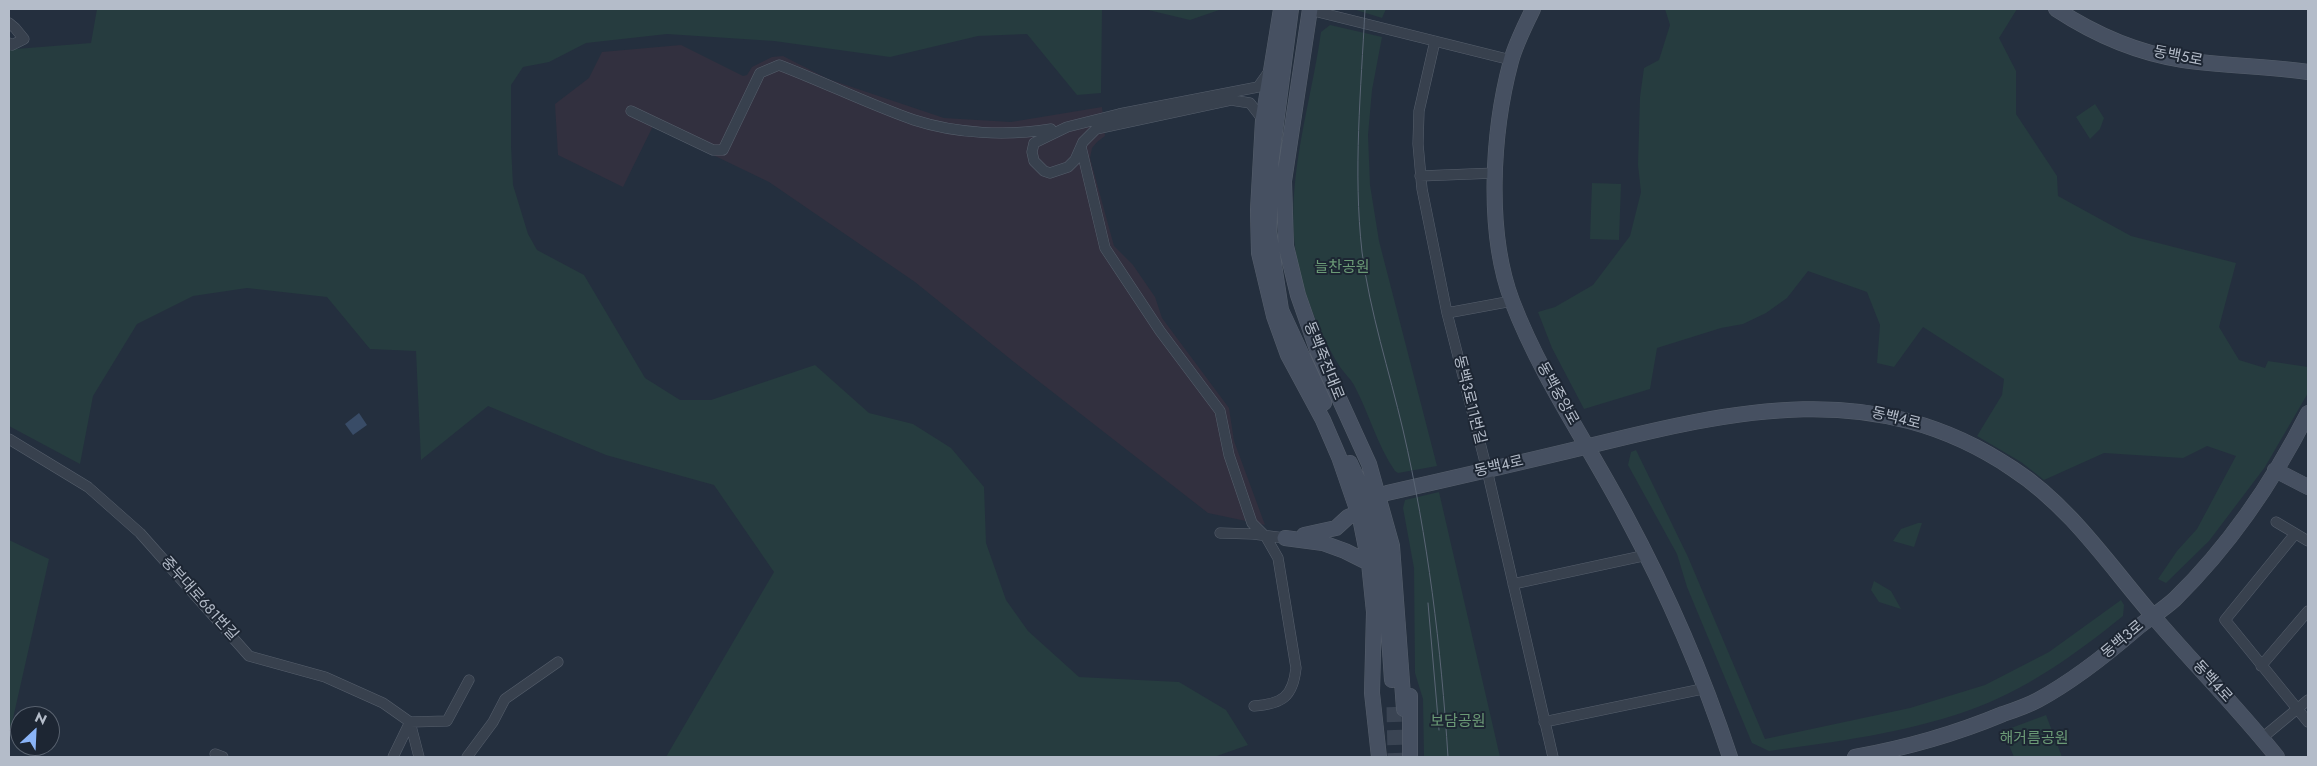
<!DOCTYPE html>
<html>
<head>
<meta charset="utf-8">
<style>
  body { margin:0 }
  #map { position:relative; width:2317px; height:766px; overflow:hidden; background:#242f3e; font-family:Jost,sans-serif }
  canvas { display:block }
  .frame { position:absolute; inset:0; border:10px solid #b4bcc9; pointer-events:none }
  .north { position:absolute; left:10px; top:706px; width:50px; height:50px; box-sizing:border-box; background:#1d2633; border:1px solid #59626f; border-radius:50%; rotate:25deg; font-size:14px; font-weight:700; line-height:20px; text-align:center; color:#b4bcc9 }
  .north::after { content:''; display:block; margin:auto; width:18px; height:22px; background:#8ab4f8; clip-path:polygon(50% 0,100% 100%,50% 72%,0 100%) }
</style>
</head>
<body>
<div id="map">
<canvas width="2317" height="766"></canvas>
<div class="frame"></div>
<div class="north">N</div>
</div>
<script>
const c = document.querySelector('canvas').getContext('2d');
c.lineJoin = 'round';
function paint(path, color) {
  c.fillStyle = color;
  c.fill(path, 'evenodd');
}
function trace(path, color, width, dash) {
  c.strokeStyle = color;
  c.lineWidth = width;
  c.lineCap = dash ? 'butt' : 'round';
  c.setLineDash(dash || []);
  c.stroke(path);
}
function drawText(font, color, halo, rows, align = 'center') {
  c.font = font + ' Jost,"Noto Sans KR",sans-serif';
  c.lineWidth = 4;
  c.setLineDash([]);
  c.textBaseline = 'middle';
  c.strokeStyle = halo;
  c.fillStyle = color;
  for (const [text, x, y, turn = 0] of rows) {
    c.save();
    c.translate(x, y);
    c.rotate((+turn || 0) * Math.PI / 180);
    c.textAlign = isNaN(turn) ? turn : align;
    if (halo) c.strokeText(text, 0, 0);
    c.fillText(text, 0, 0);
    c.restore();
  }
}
const medical = new Path2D(`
  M681,45l62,31 4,-1 5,-8 20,-10 11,-1 45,23 116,39 67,4 91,-15 3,29 -8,6 -5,6 -2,10 24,88 19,19 22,32 7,21 67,90 5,33 31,84 -57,-12 -194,-151 -99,-80 -146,-100 -116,-56 -30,61 -65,-32 -3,-51 34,-26 13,-26z`);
const green = new Path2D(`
  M97,9h1005l-1,84 -24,2 -50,-61 -49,2 -88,21 -116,-16 -107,-7 -81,9 -37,19 -26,5 -12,18v61l2,39 15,49 9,16 47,25 61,103 35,22h31l104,-35 54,48 44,11 38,24 33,39 2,56 20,57 22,31 51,46 100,5 47,28 22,35 -34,12h-548l108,-185 -60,-87 -108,-30 -118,-49 -67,54 -5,-109 -46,-2 -43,-52 -80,-9 -54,8 -56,28 -44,72 -13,68 -71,-38v-380l7,3 75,-6z
  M1144,9h78l-32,11z
  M1353,9h33l-4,9z
  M1665,9h352l-18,29 17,33v43l41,62 1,20 73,40 105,27 -17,64 20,33 26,8 3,-7 40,6v26l-43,74 -56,74 -43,42 -8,-4 19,-28 20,-22 39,-73 -29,-10 -24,12 -79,-5 -60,27 -23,-18 -44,-26 25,-41 2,-16 -81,-52 -29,40 -17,-4 3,-38 -13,-33 -59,-21 -21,27 -21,15 -23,11 -22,4 -64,20 -7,41 -66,20 -32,-61 -14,-36 17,-5 38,-22 37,-49 11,-44 -3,-27 2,-68 4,-29 15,-8 11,-35z
  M1330,25l52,12 -10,53 -4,45 2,50 9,56 58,225 -39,7 -3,-2c-18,-26 -26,-58 -41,-86 -4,-7 -10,-12 -14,-18 -14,-22 -27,-51 -35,-76 -29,-86 4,-173 16,-259z
  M2095,104l9,14 -4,11 -10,10 -14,-22z
  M1592,183l29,1 -2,56 -29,-1z
  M1636,450l52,107 77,182 145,-31 75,-23 64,-33 72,-52 3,5 -1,11c-47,38 -98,75 -156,95 -63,22 -132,31 -198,40l-17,-8 -65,-156 -10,-33 -49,-89 3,-13z
  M1439,492l61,265h-76l-1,-58 -8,-26 -1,-105 -11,-60 2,-8z
  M1918,523h4l-8,24 -21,-6 8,-12z
  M9,540l40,19 -40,177z
  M1874,581l17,10 10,18 -22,-7 -8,-12z
  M2046,715l16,42h-48l-11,-26z`);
const water = new Path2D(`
  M359,413l8,12 -14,10 -8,-11z`);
const secondaryTunnel = new Path2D(`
  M1394,707l1,50`);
const street = new Path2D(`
  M1310,10l201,50
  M9,23l6,5 9,11 -12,6 -3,-2
  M1435,41l-16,70 -1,33 4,45 25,124 40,157 66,287
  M631,111l82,39h10l37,-77 19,-8c45,17 89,39 135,55 43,14 93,16 137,9
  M1263,120l-13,-17 -19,-3 -135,29 -13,13 -8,18 -7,7 -18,6 -6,-2 -10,-10 -2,-9 2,-9 33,-16 52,-13 139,-27 10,-14
  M1081,147l24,101 55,83 60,80 9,44 23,68 14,14 12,21 18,110c-3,29 -14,36 -42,38
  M1420,176l75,-3
  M1447,313l65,-12
  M9,439l79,48 52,46 109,123 76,21 58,26 27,19
  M2276,522l32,19
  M1220,533l33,1 32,4
  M2295,534l-70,86 83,102
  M1513,584l134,-29
  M2261,666l47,-55
  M410,722l37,-1 22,-41
  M410,722l9,35
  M1544,722l163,-34
  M2262,738l46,-38
  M215,754l8,3
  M393,757l17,-35
  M467,757l26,-35 12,-23 53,-37`);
const secondary = new Path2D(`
  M1281,9l-18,111 -5,90 1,43 15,63 14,39 35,65 16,37 21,61 9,45 5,49 -2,81 7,64
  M1291,9l-20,153 -2,70 12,78 43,93
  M1310,9l-26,172 2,65 12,49 20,57 51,112 23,82 12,163
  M1533,9c-8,17 -17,34 -22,52 -19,71 -25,171 1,240 29,76 76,143 114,215 42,78 76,156 104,241
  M2056,9c38,25 82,44 127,51 41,6 84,6 125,12
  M1350,463c5,12 12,23 16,35 18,59 22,121 26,182
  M2275,470l33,17
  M1387,493c66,-15 132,-30 198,-46 150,-37 290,-71 428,22 57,37 96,96 140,147 41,48 85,92 124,141
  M1304,535l32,-7 12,-11 10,-4
  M1285,538l38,5 22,8 24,12
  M1410,696v61
  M1855,757c51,-9 100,-23 148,-43 12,-4 24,-8 35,-14 35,-19 68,-45 98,-71 12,-10 27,-19 39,-30 54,-53 99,-119 133,-186`);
const tram = new Path2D(`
  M1365,9c-4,81 -12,162 -3,243 8,61 27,118 41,178 25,108 38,217 45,327
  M1428,603l11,127`);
const streetNames = [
  ["동백5로",2178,57,11],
  ["동백죽전대로",1323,361,68],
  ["동백중앙로",1557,394,61],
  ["동백3로11번길",1469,400,76],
  ["동백4로",1896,419,14],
  ["동백4로",1499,467,-13],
  ["중부대로681번길",199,599,48],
  ["동백3로",2123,640,-40],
  ["동백4로",2212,682,48]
];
const parkNames = [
  ["늘찬공원",1342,268],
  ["보담공원",1458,722],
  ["해거름공원",2034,739]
];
paint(medical, '#32303f');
paint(green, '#263c3f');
paint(water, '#394c67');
trace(secondaryTunnel, '#3a4453', 15, [15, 8]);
trace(street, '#565f6c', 11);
trace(secondary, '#565f6c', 16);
trace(street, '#38414e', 10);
trace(secondary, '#465061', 15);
trace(tram, '#5a6575', 1);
drawText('15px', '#b4bcc9', '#1d2633', streetNames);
drawText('15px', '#6b9a76', '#1d2633', parkNames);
</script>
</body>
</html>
